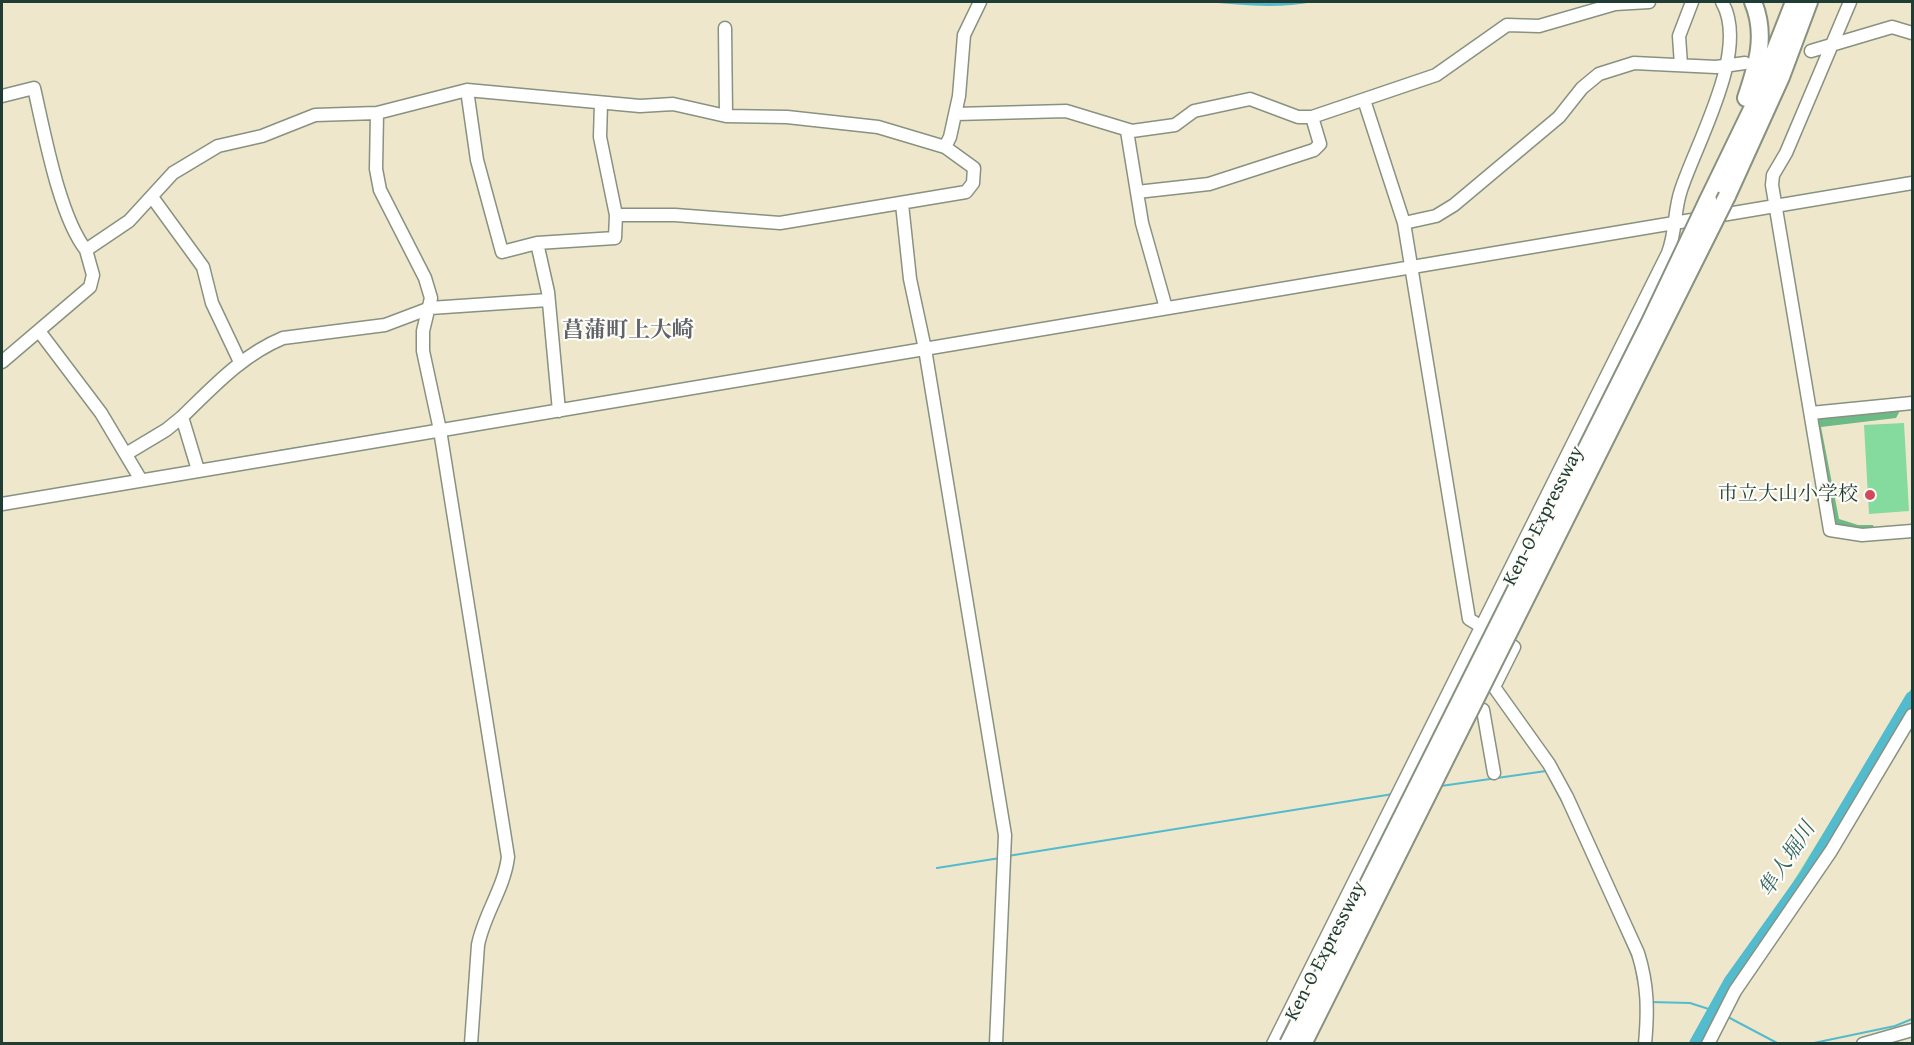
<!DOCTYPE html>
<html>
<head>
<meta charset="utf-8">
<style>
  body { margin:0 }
  #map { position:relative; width:1914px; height:1045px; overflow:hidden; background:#efe7cb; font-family:"Gentium Book Plus",serif }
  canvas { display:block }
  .frame { position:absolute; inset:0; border:3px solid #1f3d34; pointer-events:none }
</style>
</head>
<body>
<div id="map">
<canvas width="1914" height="1045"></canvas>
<div class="frame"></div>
</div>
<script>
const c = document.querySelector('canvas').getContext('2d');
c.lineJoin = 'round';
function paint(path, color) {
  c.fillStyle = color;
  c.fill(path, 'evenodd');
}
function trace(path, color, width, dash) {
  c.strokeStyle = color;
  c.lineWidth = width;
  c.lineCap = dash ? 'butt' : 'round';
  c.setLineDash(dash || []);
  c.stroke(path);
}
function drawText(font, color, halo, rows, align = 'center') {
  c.font = font + ' "Gentium Book Plus","Noto Serif JP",serif';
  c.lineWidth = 4.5;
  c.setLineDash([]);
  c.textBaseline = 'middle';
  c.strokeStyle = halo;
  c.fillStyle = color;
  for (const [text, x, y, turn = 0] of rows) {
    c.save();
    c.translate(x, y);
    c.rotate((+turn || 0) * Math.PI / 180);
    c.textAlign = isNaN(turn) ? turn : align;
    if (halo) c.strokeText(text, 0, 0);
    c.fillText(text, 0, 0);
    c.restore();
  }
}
const green = new Path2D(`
  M1904,423l5,88 -40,3 -5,-89z
  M1912,687v10l-38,65 -4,-4z
  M1866,764l5,2 -74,119 -69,97 -34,61h-4l30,-55 65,-93z
  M1874,768l3,2 -173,273 -5,1 32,-60 68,-96z`);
const forest = new Path2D(`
  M1902,407l-6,11 -75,9 18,92 19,6h15l2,6 -39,-6 -3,-2 -17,-103 2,-3z`);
const water = new Path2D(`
  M1205,2h109c-38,7 -72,3 -109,0z`);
const stream = new Path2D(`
  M650,389l270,-45
  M482,417l45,-7
  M279,451l116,-19
  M1441,786l105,-15 19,36
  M1008,856l385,-62
  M937,868l63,-10
  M1616,918l19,45 3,18
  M1650,1002l40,1 28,9
  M1726,1016l53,28
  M1809,1044l86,-18 17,-7`);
const river = new Path2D(`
  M1696,1044l35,-63 75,-105 106,-178`);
const minor = new Path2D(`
  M1850,2l-64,151 -13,22 -1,10 58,345 32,5 50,-4
  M725,28l1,88
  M1811,51l81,-24 20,6
  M1681,65l-2,-29 13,-34
  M467,90l10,70 25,92 35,-9 78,-5 1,-23 -16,-78 1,-34
  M2,96l32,-8c10,43 25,128 52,162
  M1364,100l40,123 65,396 45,28 -20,40 55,77 18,33 71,156c10,32 10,58 7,91
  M377,113l-1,56 4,21 45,88 6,20 -8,33v20l17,79 68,427c-4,32 -24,57 -30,88l-7,99
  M956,114l110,-3 66,20 43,-6 19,-14 56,-12 48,18h14l124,-42 71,-50 32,1 76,-22 34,-2
  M1127,131l15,92 24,85
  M945,147l5,-10 9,-41 5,-61 16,-33
  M1137,192l72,-8 105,-34 6,-6 -8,-27
  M152,197l51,70 9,36 28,59
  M902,204l8,75 15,70 80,486 -9,209
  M1404,223l32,-7 18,-11 105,-88 23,-29 17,-14 35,-11 82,4 29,-4
  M537,243l11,49 11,119
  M39,331l62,82 40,67
  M2,362l88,-75 3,-12 -7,-25 43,-29 44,-48 45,-27 44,-10 53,-21 62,-2 90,-23 173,16 33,-2 53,12 61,1 91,10 67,20 29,21 -1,15 -7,9 -186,31 -105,-8h-59
  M1811,413l101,-10
  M126,454l40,-24 16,-13
  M198,470l-16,-53c31,-30 60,-62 101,-79l102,-13 45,-17 118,-8
  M2,504l1910,-321
  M1483,710l11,63
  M1273,1044l395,-791c8,-21 6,-43 13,-63 16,-49 69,-140 41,-188
  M1708,1044l27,-53 96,-140 81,-136
  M1863,1044l49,-14`);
const highway = new Path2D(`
  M1746,98c11,-33 21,-63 7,-96
  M1727,196l54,-119 28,-75
  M1708,200l44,-91 42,-107`);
const highwayBridge = new Path2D(`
  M1288,1044l362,-722 58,-122
  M1303,1044l424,-848`);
const markers = [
  [1870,495,6,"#d1495b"]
];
const poiNames = [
  ["市立大山小学校",1858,495]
];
const streetNames = [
  ["Ken-O Expressway",1544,516,-63],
  ["Ken-O Expressway",1326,951,-63]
];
const waterNames = [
  ["隼人堀川",1788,860,-57]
];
const quarterNames = [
  ["菖蒲町上大崎",628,331]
];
paint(green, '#85da9e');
paint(forest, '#6cba85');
paint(water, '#52bbce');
trace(stream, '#52bbce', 2);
trace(river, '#52bbce', 14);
trace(minor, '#879280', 15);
trace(highway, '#879280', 20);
trace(minor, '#fff', 12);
trace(highway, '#fff', 16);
trace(highwayBridge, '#879280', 20, []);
trace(highwayBridge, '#fff', 16);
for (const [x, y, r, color] of markers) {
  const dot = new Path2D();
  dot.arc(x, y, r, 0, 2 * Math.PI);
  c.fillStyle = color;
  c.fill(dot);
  trace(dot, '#fdfcf7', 2);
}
drawText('20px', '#1f3d34', '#fdfcf7', poiNames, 'right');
drawText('20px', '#1f3d34', '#fdfcf7', streetNames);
drawText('italic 21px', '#2e6362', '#fdfcf7', waterNames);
drawText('bold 22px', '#606369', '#fdfcf7', quarterNames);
</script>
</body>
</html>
